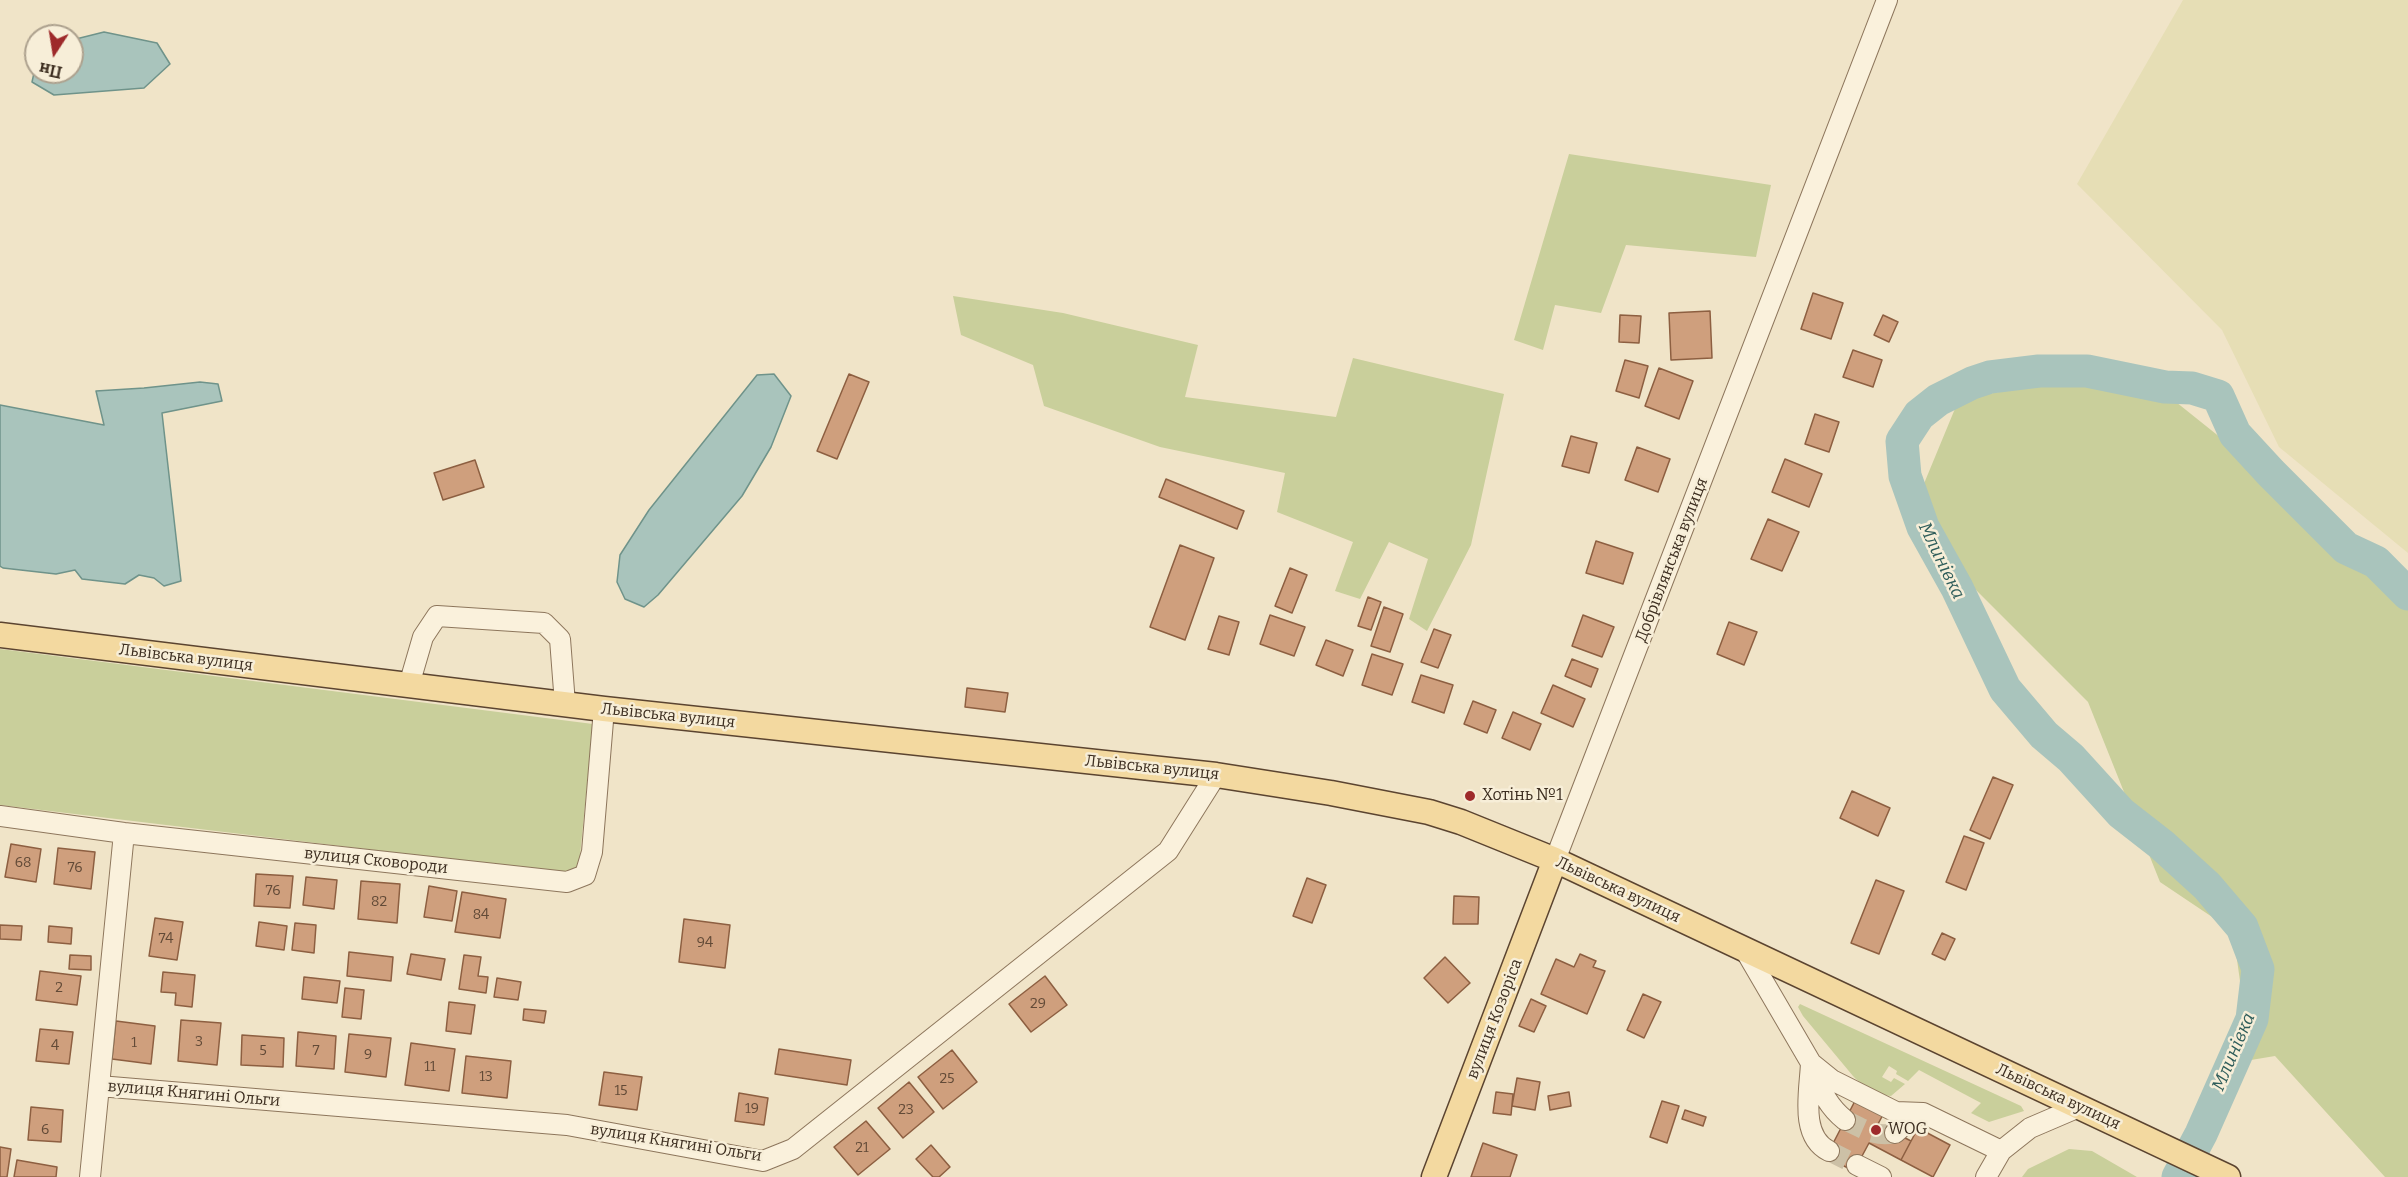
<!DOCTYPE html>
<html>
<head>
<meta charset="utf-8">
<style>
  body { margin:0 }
  #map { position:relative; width:2408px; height:1177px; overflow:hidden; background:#f0e4c8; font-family:Bitter,serif }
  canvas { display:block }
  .north { position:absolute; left:24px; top:24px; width:60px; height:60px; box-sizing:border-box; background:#f7eed8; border:2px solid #ada18e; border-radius:50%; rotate:192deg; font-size:16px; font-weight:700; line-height:24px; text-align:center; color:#3d2e20 }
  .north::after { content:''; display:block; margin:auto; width:21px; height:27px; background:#9e2a2b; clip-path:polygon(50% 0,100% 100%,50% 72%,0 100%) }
</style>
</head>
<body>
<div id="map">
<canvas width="2408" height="1177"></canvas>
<div class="north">Пн</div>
</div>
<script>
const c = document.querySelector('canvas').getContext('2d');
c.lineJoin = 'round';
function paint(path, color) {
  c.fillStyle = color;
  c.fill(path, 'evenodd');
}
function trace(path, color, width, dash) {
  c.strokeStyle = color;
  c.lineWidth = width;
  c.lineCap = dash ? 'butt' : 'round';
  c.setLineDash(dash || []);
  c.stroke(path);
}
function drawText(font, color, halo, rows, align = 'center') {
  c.font = font + ' Bitter,serif';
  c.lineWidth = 5;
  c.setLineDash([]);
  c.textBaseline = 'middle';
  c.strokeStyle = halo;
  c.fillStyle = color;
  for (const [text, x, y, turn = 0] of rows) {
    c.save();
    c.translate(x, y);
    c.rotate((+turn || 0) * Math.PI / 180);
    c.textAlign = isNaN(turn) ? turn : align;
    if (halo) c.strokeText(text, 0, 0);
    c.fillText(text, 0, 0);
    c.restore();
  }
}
const farmland = new Path2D(`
  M2183,0h225v553l-129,-106 -57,-117 -145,-146z`);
const green = new Path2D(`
  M1569,154l202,31 -15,72 -130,-12 -25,68 -46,-8 -12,45 -29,-10z
  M953,296l110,17 135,32 -13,52 151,20 17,-59 151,36 -33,151 -44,86 -18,-12 19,-60 -39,-17 -29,57 -25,-8 18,-49 -76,-30 8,-39 -125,-26 -116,-41 -11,-41 -72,-30z
  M2072,379l99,19 60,48 177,155v576h-23l-110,-121 -24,4 -18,-129 -73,-49 -72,-180 -140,-140 -25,-76 36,-87z
  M0,649l593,75 -14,142 -14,7 -565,-68z
  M1800,1004l221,102 3,5 -35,11 -18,-9 10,-10 -62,-33 -11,11 -12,-7 1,-3 -8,-5 -7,11 9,5 3,-4 11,6 -14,12c-12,-1 -30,-11 -38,-20l-50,-60 -5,-9z
  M2069,1149l23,2 45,26h-115l6,-8z`);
const water = new Path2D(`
  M104,32l53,11 13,21 -26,24 -90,7 -22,-13 4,-18v8h36v-32z
  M774,374l17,22 -20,51 -29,49 -84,99 -14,12 -19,-8 -8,-17 3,-27 29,-45 108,-135z
  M200,382l18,2 4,17 -60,12 19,168 -17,5 -10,-8 -15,-3 -14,9 -43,-5 -7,-9 -19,4 -53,-6 -3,-2v-161l104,20 -8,-34 48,-3z`);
const river = new Path2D(`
  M2178,1177l23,-43 51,-115 6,-50 -16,-42 -35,-41 -45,-41 -41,-32 -50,-55 -27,-23 -39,-46 -48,-101 -34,-61 -18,-51 -3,-35 17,-26 19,-15 34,-17 18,-6 49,-6h48l78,16 27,1 26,8 17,38 36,39 75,75 30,14 32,32`);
const building = new Path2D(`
  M1813,293l30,10 -12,36 -30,-10z
  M1710,311l2,47 -41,2 -2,-47z
  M1620,315l21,1 -2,27 -20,-1z
  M1883,315l15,7 -9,20 -15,-7z
  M1853,350l29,10 -9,27 -30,-10z
  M1625,360l23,6 -9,32 -23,-7z
  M1659,368l34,13 -14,38 -34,-13z
  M849,374l20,8 -32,77 -20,-8z
  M1815,414l24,8 -10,30 -24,-8z
  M1571,436l26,7 -8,30 -27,-7z
  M1637,447l33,12 -12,33 -33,-12z
  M1785,459l37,15 -13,33 -37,-15z
  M475,460l9,27 -41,13 -9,-27z
  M1166,479l78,32 -7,18 -78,-32z
  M1768,519l31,13 -17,39 -31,-12z
  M1596,541l37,12 -10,31 -37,-11z
  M1180,545l34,13 -29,82 -35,-13z
  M1290,568l17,7 -15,38 -17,-7z
  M1368,597l13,5 -10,28 -13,-4z
  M1384,607l19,7 -13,38 -19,-6z
  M1270,615l35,12 -11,29 -34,-12z
  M1583,615l31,12 -12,30 -30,-11z
  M1219,616l20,6 -10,33 -21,-6z
  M1729,622l28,10 -13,33 -27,-11z
  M1434,629l17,6 -13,33 -17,-6z
  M1326,640l27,10 -10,26 -27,-11z
  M1372,654l31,10 -11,31 -30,-10z
  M1572,659l26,10 -7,18 -26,-11z
  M1421,675l32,10 -9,28 -32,-11z
  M1553,685l32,14 -12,28 -32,-14z
  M967,688l41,5 -3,19 -40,-5z
  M1473,701l23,9 -9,23 -23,-9z
  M1513,712l28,12 -11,26 -28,-12z
  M1993,777l20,8 -23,54 -20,-9z
  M1852,791l38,17 -12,28 -38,-18z
  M1964,836l20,7 -18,47 -20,-8z
  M11,844l30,5 -5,33 -31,-5z
  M58,848l37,4 -4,37 -37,-5z
  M256,874l37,2 -3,32 -36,-2z
  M306,877l31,3 -3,29 -31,-4z
  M1307,878l19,7 -14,38 -19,-7z
  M1876,880l28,11 -25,63 -28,-11z
  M361,881l39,3 -3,39 -39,-4z
  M429,886l28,5 -5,30 -28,-4z
  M462,892l44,7 -6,39 -45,-6z
  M1454,896l25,1 -1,27h-25z
  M155,918l28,4 -6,38 -28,-4z
  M684,919l46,6 -5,43 -46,-6z
  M259,922l28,4 -3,24 -28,-4z
  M295,923l21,2 -2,28 -22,-3z
  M0,925l22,1 -1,14 -21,-1z
  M49,926l23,2 -1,16 -23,-2z
  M1942,933l13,6 -10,21 -13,-6z
  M349,952l44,5 -2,24 -44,-5z
  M411,954l34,5 -4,21 -34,-6z
  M1580,954l16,7 -3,6 12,4 -18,43 -46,-20 15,-35 18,8z
  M70,955l21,1v14l-22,-1z
  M464,955l17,2 -3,19 10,1 -2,16 -27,-4z
  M1445,957l25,26 -22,20 -24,-25z
  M40,971l41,5 -4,29 -41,-5z
  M163,972l32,3 -3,32 -17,-2 1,-12 -15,-1z
  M1045,976l22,29 -36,27 -22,-28z
  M304,977l36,4 -3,22 -35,-4z
  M497,978l24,4 -3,18 -24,-3z
  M345,988l19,2 -3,29 -19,-2z
  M1643,994l18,8 -17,36 -17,-8z
  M1531,999l15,7 -12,26 -15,-6z
  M449,1002l26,3 -4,29 -25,-3z
  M524,1009l22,2 -2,12 -21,-3z
  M181,1020l40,3 -4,42 -39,-4z
  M116,1021l39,5 -4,38 -39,-5z
  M40,1029l33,3 -4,32 -33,-3z
  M298,1032l38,4 -2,33 -38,-3z
  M349,1034l42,4 -5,39 -41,-5z
  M242,1035l42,3 -1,29 -42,-2z
  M411,1043l44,6 -6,42 -44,-6z
  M779,1049l72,11 -4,25 -72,-11z
  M952,1050l25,32 -34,27 -25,-32z
  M466,1056l45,5 -4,37 -45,-5z
  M604,1072l38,5 -5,33 -38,-5z
  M1517,1078l23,4 -5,28 -23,-4z
  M909,1082l25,30 -31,26 -25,-30z
  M1496,1092l17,2 -2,21 -18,-2z
  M1569,1092l2,14 -21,4 -2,-14z
  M739,1093l29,5 -4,27 -29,-4z
  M1857,1097l28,14 -7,13 33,17 -10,19 -32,-17 -15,28 -28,-14z
  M1662,1101l17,5 -12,37 -17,-6z
  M31,1107l32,3 -2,32 -33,-2z
  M1685,1110l21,7 -3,9 -21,-7z
  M866,1121l24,28 -32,26 -24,-28z
  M1918,1128l32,17 -17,32 -32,-17z
  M1483,1143l34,12 -7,22h-39z
  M931,1145l19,22 -11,10h-6l-17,-18z
  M0,1147l11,2 -4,28h-7z
  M17,1160l40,7 -1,10h-42z`);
const minorTunnel = new Path2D(`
  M1845,1120c16,8 32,18 50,13
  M1829,1151l28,14`);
const minor = new Path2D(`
  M409,685l14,-48 14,-21 107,7 16,16 5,65
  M0,816l124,17 443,49 18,-7 7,-23 12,-143
  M1555,860l332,-860
  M1745,950l66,113 21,17 64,32 27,1 78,38 29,-23 49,-21
  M1811,1063c-1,27 -12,73 18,88
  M1815,1074c7,19 14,33 30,46
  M99,1086l468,39 196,36 30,-12 375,-298 48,-76
  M1895,1133l18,-16 10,-4
  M1857,1165l24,12
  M90,1177l34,-344
  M1986,1177l15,-26`);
const major = new Path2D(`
  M0,635l604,74 612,66 115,18 98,19 32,10 94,38 673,317
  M1434,1177l121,-317`);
const markers = [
  [1470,796,6,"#9e2a2b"],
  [1876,1130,6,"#9e2a2b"]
];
const numberNames = [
  ["68",23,863],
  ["76",75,868],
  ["76",273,891],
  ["82",379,902],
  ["84",481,915],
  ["74",166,939],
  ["94",705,943],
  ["2",59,988],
  ["29",1038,1004],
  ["3",199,1042],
  ["1",134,1043],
  ["4",55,1046],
  ["5",263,1051],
  ["7",316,1051],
  ["9",368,1055],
  ["11",430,1067],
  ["13",486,1077],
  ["25",947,1079],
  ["15",621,1091],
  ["19",752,1109],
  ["23",906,1110],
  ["6",45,1130],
  ["21",862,1148]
];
const streetNames = [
  ["Добрівлянська вулиця",1672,560,-69],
  ["Львівська вулиця",186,658,7],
  ["Львівська вулиця",668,716,6],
  ["Львівська вулиця",1152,768,6],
  ["вулиця Сковороди",376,861,6],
  ["Львівська вулиця",1618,890,25],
  ["вулиця Козоріса",1495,1019,-69],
  ["вулиця Княгині Ольги",194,1094,5],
  ["Львівська вулиця",2058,1097,25],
  ["вулиця Княгині Ольги",676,1143,9]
];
const poiNames = [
  ["Хотінь №1",1482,796],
  ["WOG",1888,1130]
];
const waterNames = [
  ["Млинівка",1941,561,64],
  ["Млинівка",2234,1052,-67]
];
paint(farmland, '#e6deb5');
paint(green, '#c9cf9b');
paint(water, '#a9c4bc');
trace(water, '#6f938a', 1.5);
trace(river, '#a9c4bc', 33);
paint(building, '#cf9f7d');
trace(building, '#8d5f41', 1.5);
trace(minorTunnel, '#ccc0a6', 20, [20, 10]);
trace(minor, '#8d765c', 22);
trace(major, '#5b4430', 27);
trace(minor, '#faf1dc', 20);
trace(major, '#f3d9a0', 24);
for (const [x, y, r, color] of markers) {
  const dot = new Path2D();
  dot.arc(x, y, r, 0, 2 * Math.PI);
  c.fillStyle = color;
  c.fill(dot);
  trace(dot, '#f7eed8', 2);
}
drawText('14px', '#624a37', null, numberNames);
drawText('16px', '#3d2e20', '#f7eed8', streetNames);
drawText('16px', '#3d2e20', '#f7eed8', poiNames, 'left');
drawText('italic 18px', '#2f5d5a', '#f7eed8', waterNames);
</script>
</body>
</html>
